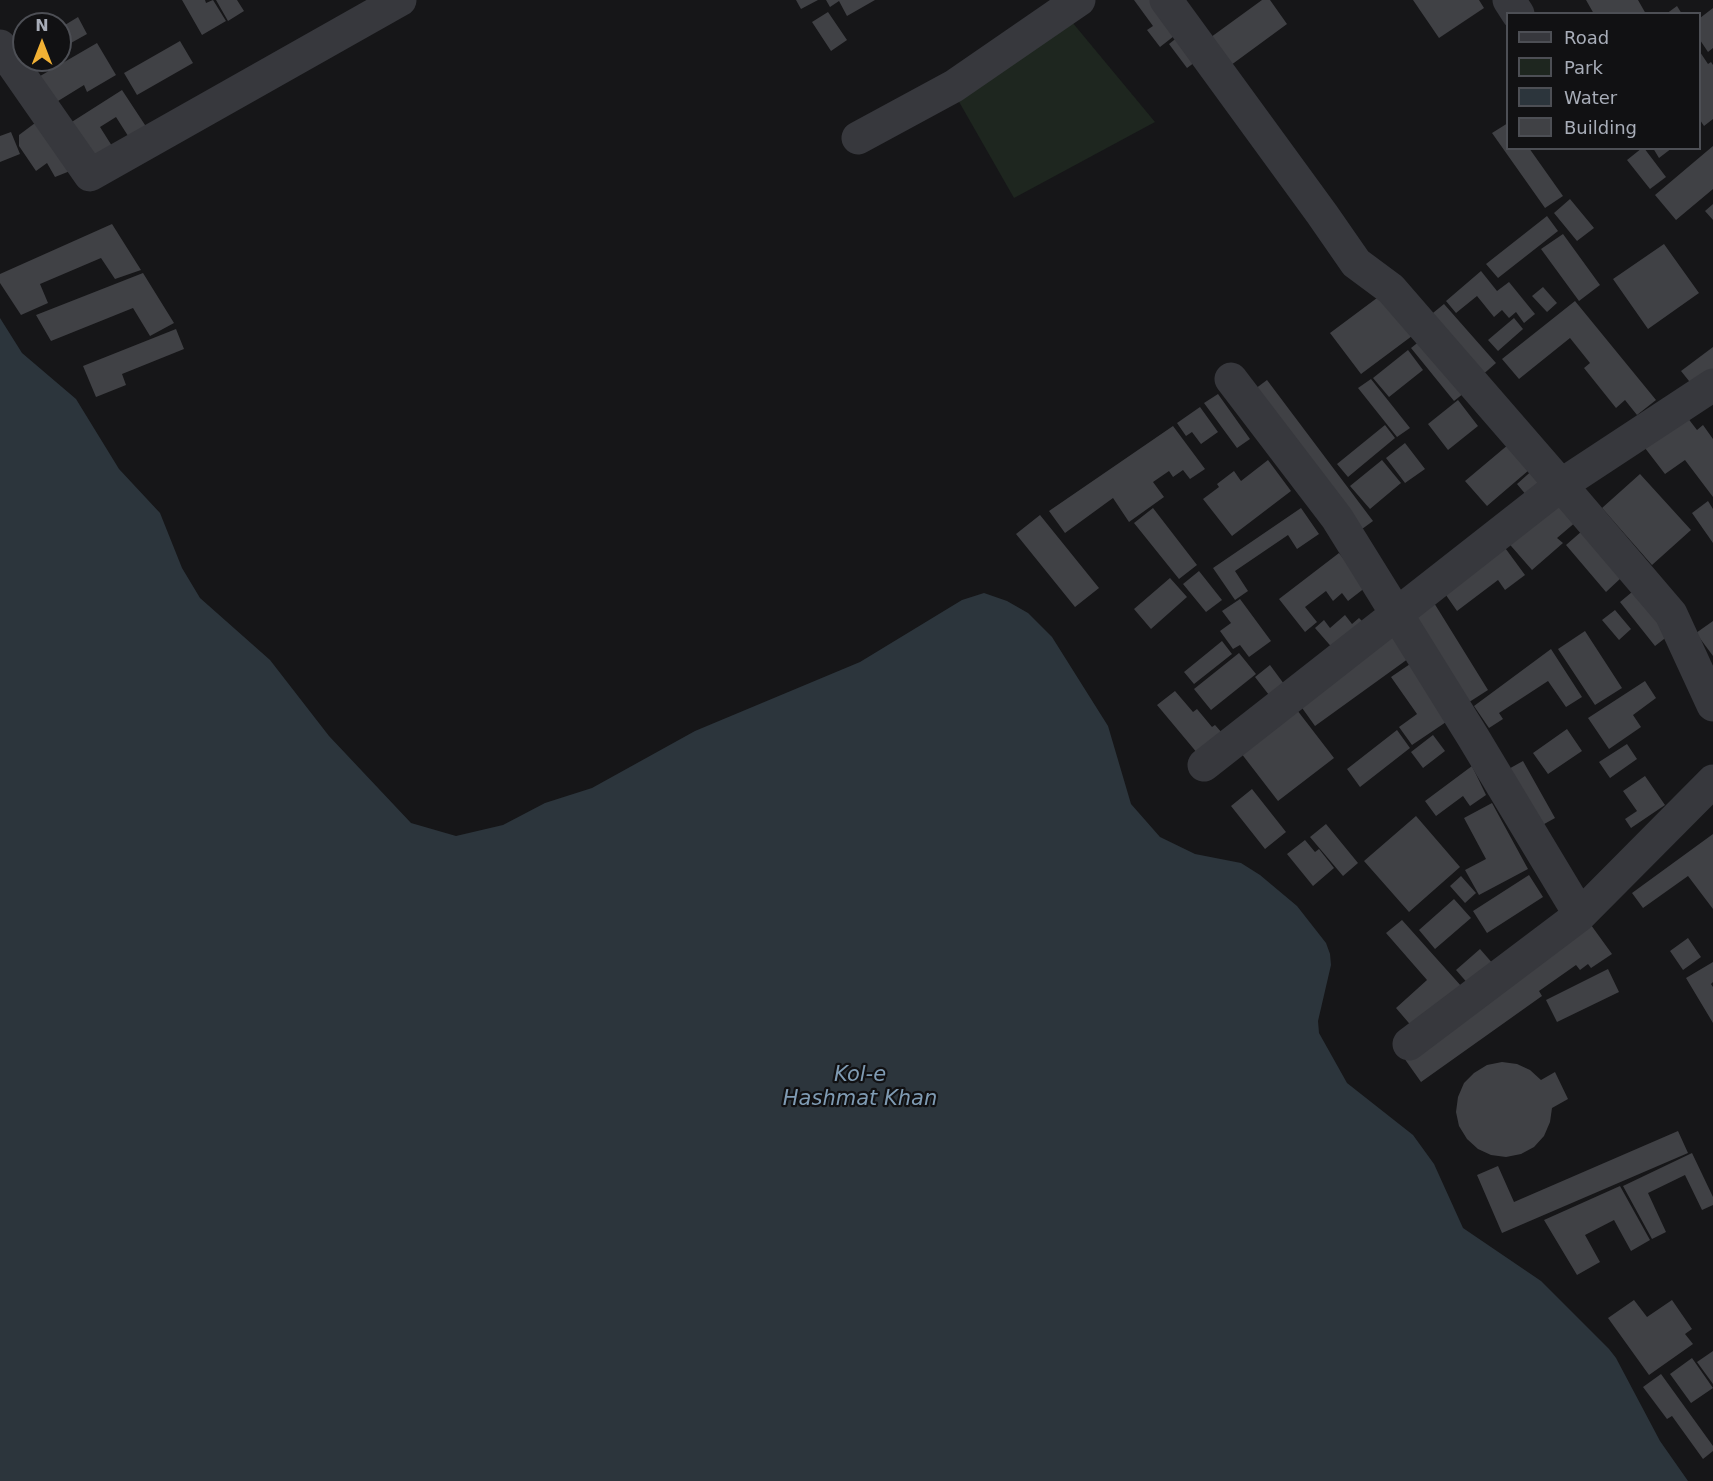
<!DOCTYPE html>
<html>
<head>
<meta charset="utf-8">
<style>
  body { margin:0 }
  #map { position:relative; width:1713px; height:1481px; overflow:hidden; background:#161618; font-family:"DejaVu Sans",sans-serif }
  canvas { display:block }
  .legend { position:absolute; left:1506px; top:12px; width:195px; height:138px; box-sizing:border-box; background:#111113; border:2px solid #4d4f55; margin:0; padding:8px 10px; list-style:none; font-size:18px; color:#a8adb8 }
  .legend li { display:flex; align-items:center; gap:12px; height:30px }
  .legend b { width:30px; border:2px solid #4d4f55 }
  .north { position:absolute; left:12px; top:12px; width:60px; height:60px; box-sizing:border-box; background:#111113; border:2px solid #4d4f55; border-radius:50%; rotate:0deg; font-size:16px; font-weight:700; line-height:24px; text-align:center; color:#a8adb8 }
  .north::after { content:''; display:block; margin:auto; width:21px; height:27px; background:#f2b134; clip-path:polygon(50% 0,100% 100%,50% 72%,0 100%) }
</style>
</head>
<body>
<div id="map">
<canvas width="1713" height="1481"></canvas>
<ul class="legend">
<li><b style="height:8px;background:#37383d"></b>Road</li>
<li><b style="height:16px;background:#1e261f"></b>Park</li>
<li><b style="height:16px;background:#2c353c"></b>Water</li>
<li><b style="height:16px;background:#404145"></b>Building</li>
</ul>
<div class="north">N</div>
</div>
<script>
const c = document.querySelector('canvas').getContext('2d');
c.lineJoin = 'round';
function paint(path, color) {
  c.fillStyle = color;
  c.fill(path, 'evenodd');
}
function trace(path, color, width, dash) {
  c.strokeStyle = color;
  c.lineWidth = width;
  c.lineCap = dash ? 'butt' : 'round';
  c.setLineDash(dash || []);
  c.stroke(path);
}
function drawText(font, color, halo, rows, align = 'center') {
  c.font = font + ' "DejaVu Sans",sans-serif';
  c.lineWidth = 4.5;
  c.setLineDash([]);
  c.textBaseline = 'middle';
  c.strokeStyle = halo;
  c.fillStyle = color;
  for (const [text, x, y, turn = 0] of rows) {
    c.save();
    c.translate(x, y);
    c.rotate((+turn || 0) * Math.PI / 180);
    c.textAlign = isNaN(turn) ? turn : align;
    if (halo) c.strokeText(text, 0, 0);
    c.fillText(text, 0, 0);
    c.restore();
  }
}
const green = new Path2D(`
  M1072,22l83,100 -141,76 -56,-98z`);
const water = new Path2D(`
  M0,318l22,35 54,46 43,70 41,44 22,55 18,30 70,62 59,76 82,87 45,13 47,-11 42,-22 47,-15 103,-57 165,-69 102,-62 22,-7 23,8 21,12 24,24 56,89 23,78 29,33 35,17 46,9 19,12 37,31 29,37 4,11 1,11 -13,56 1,12 28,50 66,52 21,29 29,64 78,53 68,68 7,9 44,83 28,40h-1688z`);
const building = new Path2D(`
  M182,0h23l1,3 7,-3 13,21 -24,14z
  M216,0h21l7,11 -16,10z
  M796,0h22l-17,9z
  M826,0h49l-28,16 -8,-15 -9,6z
  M1134,0h28l21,29 -23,18 -13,-17 6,-4z
  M1262,0h8l17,24 -60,44 -20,-28z
  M1413,0h66l5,8 -45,30z
  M1586,0h52l8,14h-52z
  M1677,6l5,8h-16z
  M1713,8v40l-5,4 -8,-12v-22z
  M828,12l19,28 -16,11 -19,-29z
  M78,17l9,17 -25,14 -2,-2v-18z
  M1184,32l18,25 -15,11 -18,-24z
  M180,41l13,22 -56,32 -13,-22z
  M97,43l19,32 -29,17 -3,-7 -34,21 -15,-27z
  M1700,52l8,12 3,-2 2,3v54l-9,7 -4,-6z
  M122,90l25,38 -17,11 -14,-22 -16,10 12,19 -22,15 -23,-36z
  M43,117l37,50 -25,10 -8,-14 -11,8 -17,-25v-11z
  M1508,123v25h21l34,48 -18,12 -53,-75z
  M11,132l9,22 -20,8v-26z
  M1713,146v43l-37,31 -21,-25z
  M1642,148h2l22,29 -16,12 -23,-29z
  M1653,148h19l-13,10z
  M1570,199l24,29 -17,13 -23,-28z
  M1713,204v16l-8,-9z
  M1547,216l11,15 -60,47 -12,-14z
  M112,224l29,46 -26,9 -14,-21 -61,26 8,19 -27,12 -21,-32v-9z
  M1563,234l37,51 -21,16 -38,-52z
  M1664,244l35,49 -51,36 -35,-50z
  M1481,271l16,20 12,-9 26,32 -11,9 -8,-11 -7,6 -7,-8 -8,7 -17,-21 -21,17 -10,-12z
  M143,273l31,50 -24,13 -17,-28 -82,33 -15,-26z
  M1543,287l14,16 -10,9 -15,-16z
  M1385,292l31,41 -55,41 -31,-41z
  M1575,301l81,99 -19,15 -12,-15 -9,8 -32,-40 6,-5 -20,-25 -51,41 -17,-20z
  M1444,304l52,59 -16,14 -52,-60z
  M1514,318l9,11 -25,22 -10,-11z
  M176,329l8,20 -62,25 4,11 -30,12 -13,-31z
  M1426,336l43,53 -15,12 -43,-53z
  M1713,347v24l-20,15 -12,-15z
  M1408,350l15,20 -34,27 -16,-19z
  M1371,379l39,49 -13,9 -39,-49z
  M1267,380l106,141 -15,11 -107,-140z
  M1218,394l32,45 -13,9 -33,-45z
  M1458,400l20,26 -30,24 -20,-26z
  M1200,407l18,25 -17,12 -9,-12 -6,4 -9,-13z
  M1687,417l10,13 6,-5 10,14v58l-28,-37 -20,14 -20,-26z
  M1385,425l10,13 -47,39 -11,-13z
  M1173,426l32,43 -15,10 -7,-9 -10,7 -4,-6 -16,11 11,15 -35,25 -16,-24 -48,35 -16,-22z
  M1515,439l21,25 -49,42 -22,-25z
  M1405,443l20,26 -20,14 -19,-25z
  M1268,460l23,31 -59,45 -29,-37 16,-12 -2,-3 17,-13 7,10z
  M1382,460l19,23 -31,26 -20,-23z
  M1536,467l10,12 -19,17 -10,-12z
  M1640,474l51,56 -39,35 -50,-57z
  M1555,496l22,25 -20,17 6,5 -31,27 -27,-31z
  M1708,501l5,8v34l-21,-30z
  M1153,508l44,57 -18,14 -45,-56z
  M1301,508l18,26 -22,15 -9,-14 -53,36 13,20 -13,9 -22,-32z
  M1040,515l59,73 -24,19 -59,-73z
  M1582,531l40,46 -16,15 -40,-47z
  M1500,541l25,34 -20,15 -7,-10 -41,31 -18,-26z
  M1339,553l27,34 -18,14 -6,-8 -9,8 -7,-10 -21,16 12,15 -12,10 -26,-33z
  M1199,571l23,29 -16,12 -23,-28z
  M1170,578l17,19 -36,32 -17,-20z
  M1638,587l35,45 -18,14 -35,-44z
  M1431,598l57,92 -25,16 -57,-93z
  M1240,599l31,42 -22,16 -9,-12 -7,4 -13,-18 11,-8 -9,-12z
  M1615,610l16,19 -12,11 -17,-20z
  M1345,615l7,9 7,-6 7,7 -31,26 -20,-23 9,-8 6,8z
  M1713,621v35l-17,-23z
  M1392,628l20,28 -97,70 -20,-28z
  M1585,631l37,57 -27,17 -37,-56z
  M1222,641l10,13 -38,30 -10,-12z
  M1551,649l31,48 -16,10 -18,-26 -49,32 4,6 -14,9 -15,-22z
  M1239,653l17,21 -45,36 -17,-21z
  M1413,662l39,56 -40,27 -13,-18 18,-13 -26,-37z
  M1270,665l14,19 -15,11 -14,-18z
  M1645,681l11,17 -23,17 8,12 -32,22 -21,-31z
  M1175,691l18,21 4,-3 15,18 3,-2 8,9 -25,20 -41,-49z
  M1297,710l37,48 -56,43 -37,-48z
  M1567,729l15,22 -34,23 -15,-21z
  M1397,730l13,18 -50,39 -13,-18z
  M1433,735l12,16 -22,17 -12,-16z
  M1627,744l10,15 -27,19 -11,-16z
  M1523,761l32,57 -18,10 -32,-57z
  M1472,766l14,29 -16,11 -7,-10 -27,20 -11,-15z
  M1645,776l20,29 -34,23 -6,-9 12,-8 -14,-20z
  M1252,789l34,43 -21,17 -34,-43z
  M1492,803l36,66 -49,26 -14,-25 21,-11 -22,-41z
  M1416,816l44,51 -51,45 -45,-51z
  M1326,824l32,39 -15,13 -33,-39z
  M1713,834v75l-25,-33 -45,32 -11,-15z
  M1305,840l10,12 4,-3 15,19 -21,18 -26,-32z
  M1529,875l14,22 -56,36 -14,-22z
  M1461,876l15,17 -11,10 -15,-17z
  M1454,899l17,19 -36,31 -16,-19z
  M1402,920l60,67 -48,42 -18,-21 31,-28 -41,-47z
  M1591,925l21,29 -21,14 -3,-4 -8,6 -4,-5 -37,26 3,5 -121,86 -17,-24z
  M1688,938l13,19 -18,13 -13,-19z
  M1480,949l14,16 -24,21 -14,-16z
  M1713,962v20l-2,2 2,3v36l-27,-45z
  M1608,969l11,23 -62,30 -11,-22z
  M1502,1062l15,2 13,6 11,10 14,-8 13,27 -16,9 -2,14 -6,14 -10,11 -13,7 -15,3 -15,-2 -13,-6 -11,-10 -8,-13 -3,-14 2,-15 6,-14 10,-10 13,-8z
  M1678,1131l10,22 -186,80 -25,-58 21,-9 16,36z
  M1692,1153l21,44v8l-11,5 -17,-35 -37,18 18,39 -14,7 -29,-53z
  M1620,1186l30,54 -19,11 -17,-31 -29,15 15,27 -23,13 -33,-55z
  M1634,1300l13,17 25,-17 20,29 -7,5 8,10 -44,31 -41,-57z
  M1713,1351v33l-16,-22z
  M1692,1358l21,30 -22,15 -21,-29z
  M1661,1374l52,72v5l-10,8 -31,-43 -5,3 -24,-32z`);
const minor = new Path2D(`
  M1166,0l156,214 34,49 35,26 170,196 110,129 42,91
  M1509,0l9,14
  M0,46l90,129 310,-175
  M858,138l96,-52 125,-86
  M1231,379l106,139 136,219 107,178
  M1204,765l357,-280 152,-100
  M1409,1044l171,-129 133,-134`);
const waterNames = [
  ["Kol-e",860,1076],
  ["Hashmat Khan",860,1100]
];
paint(green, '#1e261f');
paint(water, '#2c353c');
paint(building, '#404145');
trace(minor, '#37383d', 33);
drawText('italic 21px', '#7f9bb3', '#111113', waterNames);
</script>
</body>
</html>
